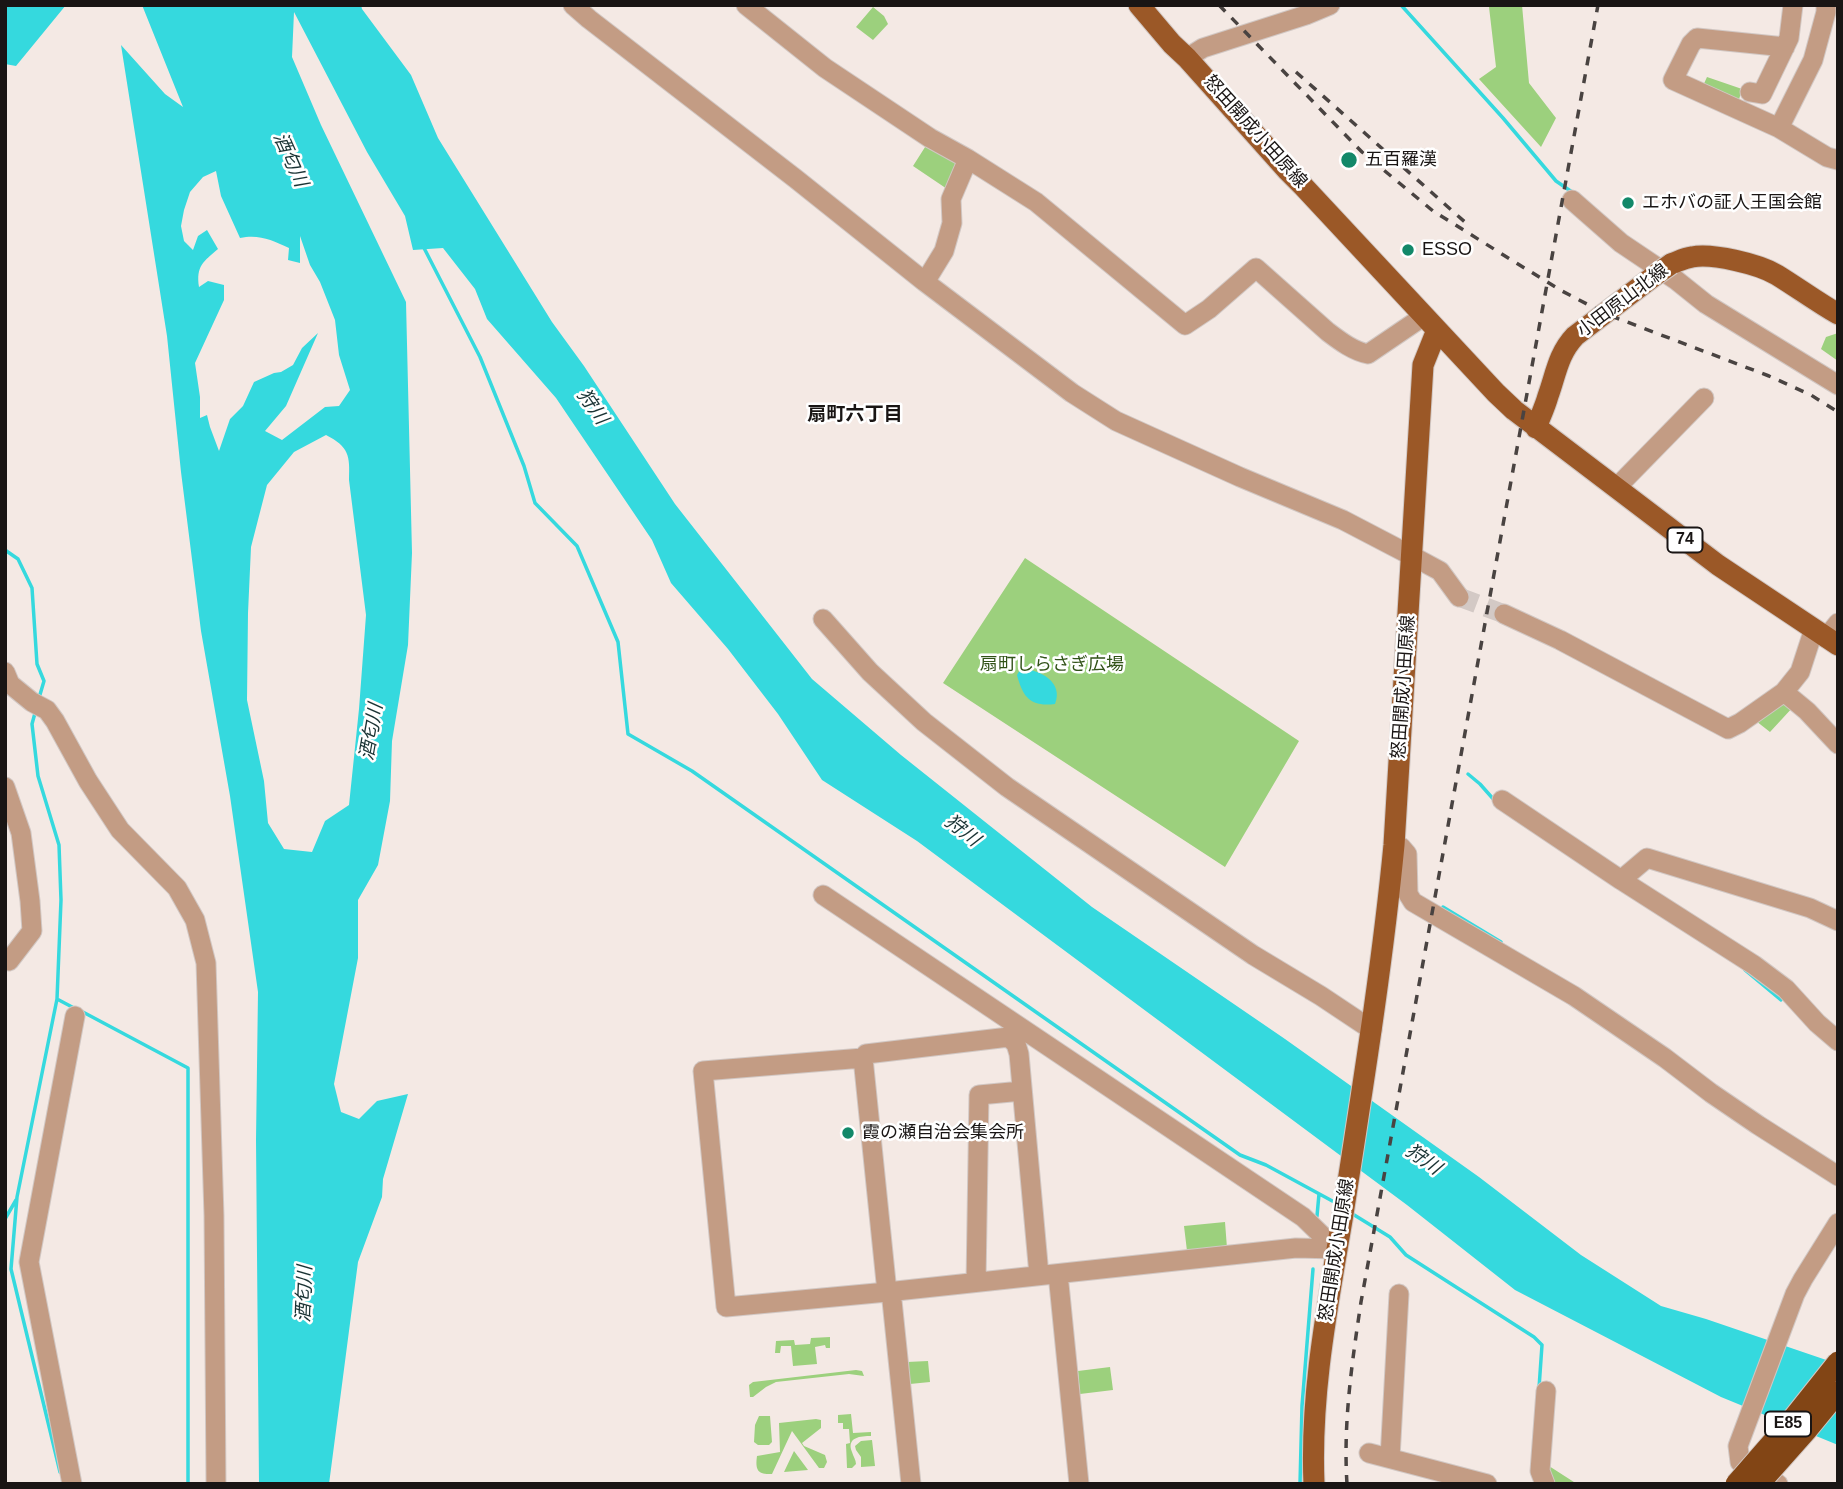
<!DOCTYPE html>
<html>
<head>
<meta charset="utf-8">
<style>
  body { margin:0 }
  #map { position:relative; width:1843px; height:1489px; overflow:hidden; background:#f4e9e4; font-family:Helvetica,sans-serif }
  canvas { display:block }
  .frame { position:absolute; inset:0; border:7px solid #191514; pointer-events:none }
</style>
</head>
<body>
<div id="map">
<canvas width="1843" height="1489"></canvas>
<div class="frame"></div>
</div>
<script>
const c = document.querySelector('canvas').getContext('2d');
c.lineJoin = 'round';
function paint(path, color) {
  c.fillStyle = color;
  c.fill(path, 'evenodd');
}
function trace(path, color, width, dash) {
  c.strokeStyle = color;
  c.lineWidth = width;
  c.lineCap = dash ? 'butt' : 'round';
  c.setLineDash(dash || []);
  c.stroke(path);
}
function drawText(font, color, halo, rows, align = 'center') {
  c.font = font + ' Helvetica,"Noto Sans JP",sans-serif';
  c.lineWidth = 5;
  c.setLineDash([]);
  c.textBaseline = 'middle';
  c.strokeStyle = halo;
  c.fillStyle = color;
  for (const [text, x, y, turn = 0] of rows) {
    c.save();
    c.translate(x, y);
    c.rotate((+turn || 0) * Math.PI / 180);
    c.textAlign = isNaN(turn) ? turn : align;
    if (halo) c.strokeText(text, 0, 0);
    c.fillText(text, 0, 0);
    c.restore();
  }
}
const green = new Path2D(`
  M1494,5h28l7,78 27,35 -15,29 -62,-68 17,-12 -7,-60z
  M873,7l11,9 4,8 -15,16 -17,-13z
  M1707,77l35,12 -4,14 -36,-15z
  M927,144l39,19 -10,32 -43,-29z
  M1838,333v28l-17,-12 5,-12z
  M1025,558l274,183 -74,126 -282,-184z
  M1787,699l7,7 -24,26 -14,-11z
  M1225,1222l2,26 -40,3 -3,-25z
  M830,1337v11h-4l-1,-3 -10,2 2,17 -24,2 -2,-20h-10l-1,7h-5l1,-12 18,-1 1,5 15,-1 1,-6z
  M928,1361l2,21 -20,2 -3,-22z
  M1110,1367l3,23 -33,4 -2,-23z
  M856,1370l6,1 2,5 -15,-2 -73,8 -10,5 -13,10h-3l-1,-12 4,-3z
  M851,1414l2,19 18,-1v4c-10,0 -25,1 -19,16 1,4 4,8 4,12l-4,4h-5l-1,-24 4,-1 -1,-14h-6v-6h-5v-8z
  M759,1416h11l2,26 -3,3h-11l-4,-3 1,-17z
  M816,1419l5,1v8l-19,15 2,3 21,9 2,7 -3,6h-5l-27,-37 -20,43c-14,1 -17,-4 -15,-18l23,-4 -1,-29z
  M872,1440l3,26 -14,1v-10l-5,-7 -1,-4 6,-5z
  M794,1451l14,19 -24,2z
  M1549,1466l28,18h-27z`);
const water = new Path2D(`
  M5,5h61l-50,61 -11,-2z
  M142,5h219l1,4 49,66 27,63 114,184 32,44 91,138 137,175 89,76 191,152 193,132 194,138 102,78 80,51 45,13 132,45v81l-117,-48 -206,-107 -108,-85 -490,-364 -95,-61 -44,-66 -50,-65 -57,-66 -19,-43 -96,-142 -69,-79 -12,-30 -32,-41 -30,2 -8,-34 -38,-64 -73,-140 -2,45 29,68 85,177 6,251 -4,92 -16,96 -2,60 -12,64 -20,35v58l-24,126 7,28 18,7 18,-18 31,-7 -25,85 -1,18 -24,65 -29,222h-70l-3,-344 2,-148 -28,-196 -29,-165 -20,-159 -14,-136 -46,-291 44,49 18,13zM216,171l5,25 19,42c19,-4 32,2 49,10l-1,12 12,3v-27l10,29 10,17 15,38 4,35 11,35 -11,16 -14,1 -43,33 -17,-9 21,-25 32,-73 -16,15 -9,17 -12,7 -7,1 -20,9 -11,24 -13,13 -11,32 -9,-24 -3,-12 -7,3v-21l-5,-34 29,-63v-15l-16,-4 -9,6c-3,-21 4,-25 19,-38l-11,-19 -9,6 -5,14 -9,-9 -3,-15 3,-16 6,-18 13,-15zM326,435c23,12 24,20 23,45l17,135 -7,94 -10,96 -24,16 -13,31 -28,-3 -16,-26 -4,-42 -17,-81 1,-87 3,-66 16,-62 27,-33z
  M1021,668c19,2 43,14 34,36 -24,3 -32,-6 -38,-29z`);
const stream = new Path2D(`
  M1401,5l102,113 53,63 16,11
  M423,246l57,111 44,109 11,37 42,43 41,96 10,92 64,37 548,384 26,10 70,38
  M5,550l13,9 14,29 5,76 7,17 -5,17
  M35,713l-3,11 6,52 21,69 2,55 -4,99 -40,198 -6,72 49,203
  M1468,774l12,10 15,17
  M1443,907l58,35
  M1745,970l36,30
  M57,999l17,9
  M81,1011l107,57v416
  M1351,1213l39,24 16,18 128,82 8,8 -3,43
  M1317,1216l2,-22
  M5,1219l11,-19
  M1300,1484l2,-78 11,-137`);
const minorTunnel = new Path2D(`
  M1459,597l45,17`);
const minor = new Path2D(`
  M573,5l16,14 207,160 129,103 147,111 44,28 124,56 103,43 69,36 28,15 19,26
  M746,5l79,63 105,70 38,21 68,43 149,123 24,-16 47,-41 72,64c12,9 25,19 40,22l56,-38
  M1785,47l-88,-9 -6,6 -18,36 106,48 34,-68 13,-48v-7
  M1187,58l16,-10 103,-33 24,-10
  M1750,92l12,2 27,-56 4,-33
  M1779,128l48,29 11,3
  M1572,200l49,43 55,37 30,24 132,81
  M925,282l19,-31 8,-28 -1,-24 17,-40
  M1616,488l88,-90
  M1504,614l56,26 168,89 12,-6 44,-31
  M823,619l47,53 54,50 83,65 246,168 68,41 51,34
  M1814,629l-14,43 -16,20 23,19 31,33
  M1826,638l12,-15
  M5,672l5,12 22,18 15,8 8,11 33,60 32,49 57,58 18,32 11,43 8,253 2,268
  M5,787l16,46 9,68 2,30 -23,30
  M1502,800l119,80 133,85 32,24 31,34 21,18
  M1394,845l7,2 6,7 1,40 5,8 161,94 91,62 46,35 47,32 80,51
  M1621,880l26,-22 163,50 28,13
  M823,895l480,322 33,32
  M863,1058l24,234
  M1058,1274l21,210
  M1039,1275l-20,-221 -3,-10 -7,-7 -143,17 -3,4 -160,13 23,236 161,-15 409,-44 40,1
  M976,1282l3,-187 43,-4
  M891,1291l20,193
  M1369,1453l118,31
  M1390,1458l9,-164
  M72,1484l-43,-222 46,-246
  M1545,1484l-5,-13 6,-80
  M1778,1484l-38,-22 -2,-16 57,-152 8,-15 35,-56`);
const major = new Path2D(`
  M1139,5l33,39 15,14 100,112 16,16 193,207 18,17 204,155 120,80
  M1671,264c6,-2 13,-6 21,-7 20,-4 67,7 85,18 21,13 40,27 61,39
  M1536,428c4,-11 9,-21 12,-32 8,-22 10,-42 27,-60l79,-60
  M1314,1484c-4,-92 14,-180 29,-270 19,-123 39,-245 51,-369l29,-480 14,-35`);
const rail = new Path2D(`
  M1219,5l143,147 71,59 85,53 44,27 44,23 163,62 42,19 27,17
  M1296,72l170,151
  M1347,1484c-4,-61 5,-122 14,-182l237,-1297`);
const majorBridge = new Path2D(`
  M1654,276l17,-12`);
const highwayBridge = new Path2D(`
  M1736,1484l55,-63 47,-59
  M1759,1484l47,-53 32,-39`);
const markers = [
  [1349,160,9,"#128869"],
  [1628,203,7,"#128869"],
  [1408,250,7,"#128869"],
  [848,1133,7,"#128869"]
];
const shields = [
  [1685,540,35],
  [1788,1424,46]
];
const shieldNames = [
  ["74",1685,540],
  ["E85",1788,1424]
];
const streetNames = [
  ["怒田開成小田原線",1255,132,48],
  ["小田原山北線",1623,301,-37],
  ["怒田開成小田原線",1404,687,-86],
  ["怒田開成小田原線",1337,1250,-81]
];
const poiNames = [
  ["五百羅漢",1365,160],
  ["エホバの証人王国会館",1642,203],
  ["ESSO",1422,250],
  ["霞の瀬自治会集会所",862,1133]
];
const parkNames = [
  ["扇町しらさぎ広場",1052,665]
];
const waterNames = [
  ["酒匂川",290,160,66],
  ["狩川",592,407,55],
  ["酒匂川",372,732,-80],
  ["狩川",962,831,38],
  ["狩川",1423,1160,35],
  ["酒匂川",305,1294,-88]
];
const neighbourhoodNames = [
  ["扇町六丁目",855,415]
];
paint(green, '#9cd07d');
paint(water, '#35d9de');
trace(stream, '#35d9de', 3.5);
trace(minorTunnel, '#d3c9c5', 19, [19, 10]);
trace(minor, '#d1c7c3', 21);
trace(major, '#d1c7c3', 23);
trace(minor, '#c39c84', 19);
trace(major, '#9b5827', 21);
trace(rail, '#494341', 3.5, [9, 9]);
trace(majorBridge, '#d1c7c3', 23, []);
trace(highwayBridge, '#d1c7c3', 23, []);
trace(majorBridge, '#9b5827', 21);
trace(highwayBridge, '#824515', 21);
for (const [x, y, r, color] of markers) {
  const dot = new Path2D();
  dot.arc(x, y, r, 0, 2 * Math.PI);
  c.fillStyle = color;
  c.fill(dot);
  trace(dot, '#fff', 2.5);
}
for (const [x, y, w] of shields) {
  const box = new Path2D();
  box.roundRect(x - w / 2, y - 12.5, w, 25, 5);
  c.fillStyle = '#fff';
  c.fill(box);
  trace(box, '#191514', 2);
}
drawText('bold 16px', '#191514', null, shieldNames);
drawText('18px', '#191514', '#fff', streetNames);
drawText('18px', '#191514', '#fff', poiNames, 'left');
drawText('18px', '#315218', '#fff', parkNames);
drawText('italic 19px', '#1a3334', '#fff', waterNames);
drawText('bold 19px', '#191514', '#fff', neighbourhoodNames);
</script>
</body>
</html>
